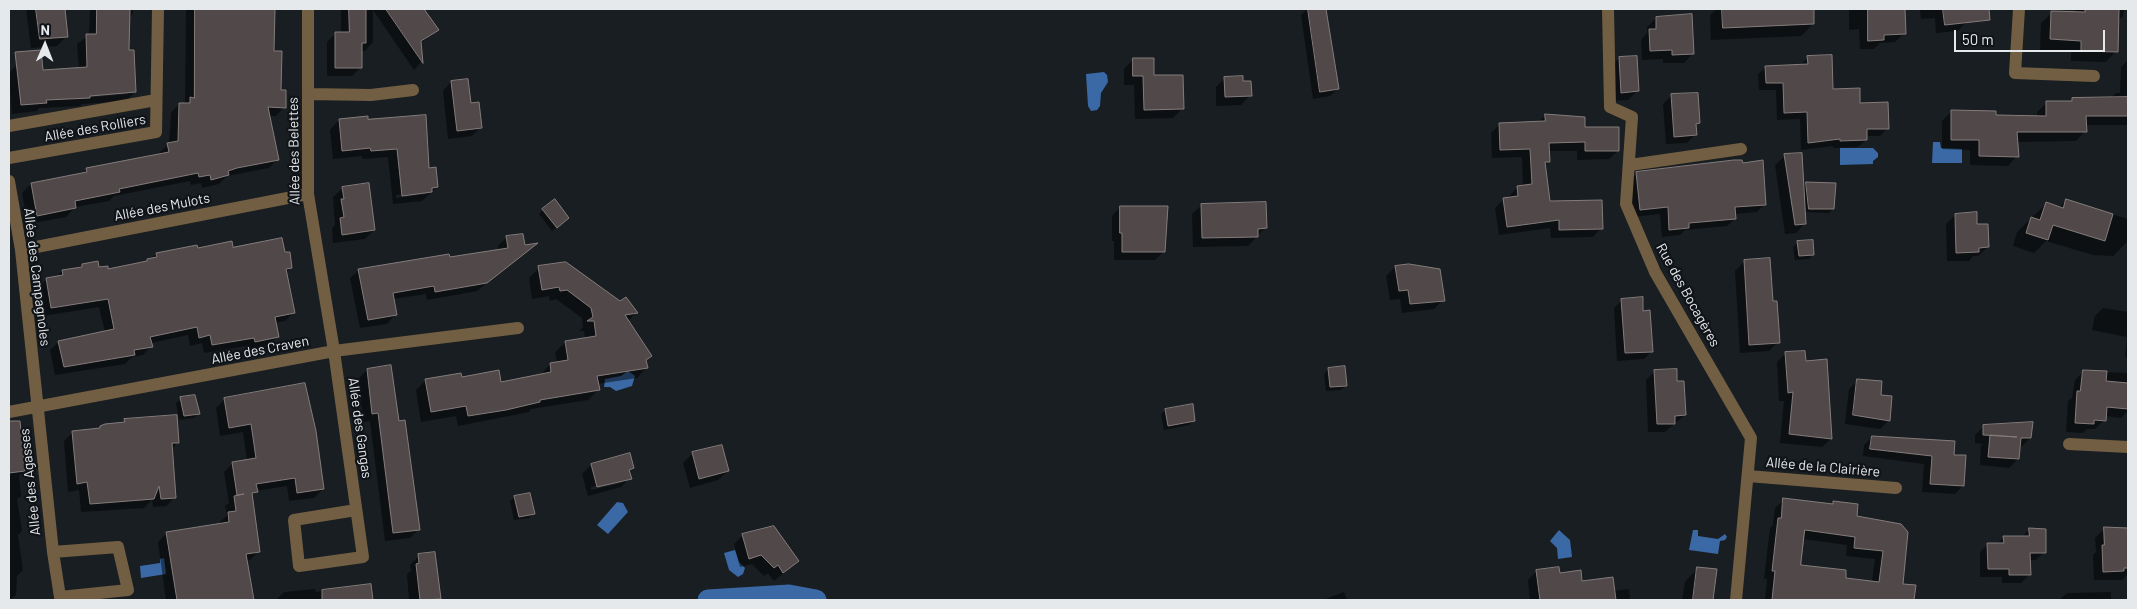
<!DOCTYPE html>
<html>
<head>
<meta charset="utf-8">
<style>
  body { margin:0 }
  #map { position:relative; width:2137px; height:609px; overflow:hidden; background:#191e22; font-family:Barlow,sans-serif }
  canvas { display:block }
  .frame { position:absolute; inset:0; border:10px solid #e6e9ec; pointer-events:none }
  .north { position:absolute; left:20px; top:20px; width:50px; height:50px; -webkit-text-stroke:4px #101418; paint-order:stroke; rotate:1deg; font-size:14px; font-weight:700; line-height:20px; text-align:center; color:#e6e9ec }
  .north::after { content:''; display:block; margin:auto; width:18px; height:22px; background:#e6e9ec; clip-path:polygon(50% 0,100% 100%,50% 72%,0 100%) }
  .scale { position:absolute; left:1954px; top:30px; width:151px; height:22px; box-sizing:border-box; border:2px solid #e6e9ec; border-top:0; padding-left:6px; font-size:15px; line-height:18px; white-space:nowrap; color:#e6e9ec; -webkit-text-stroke:4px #101418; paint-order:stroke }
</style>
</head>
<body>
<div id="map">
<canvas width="2137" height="609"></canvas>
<div class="frame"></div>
<div class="north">N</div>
<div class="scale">50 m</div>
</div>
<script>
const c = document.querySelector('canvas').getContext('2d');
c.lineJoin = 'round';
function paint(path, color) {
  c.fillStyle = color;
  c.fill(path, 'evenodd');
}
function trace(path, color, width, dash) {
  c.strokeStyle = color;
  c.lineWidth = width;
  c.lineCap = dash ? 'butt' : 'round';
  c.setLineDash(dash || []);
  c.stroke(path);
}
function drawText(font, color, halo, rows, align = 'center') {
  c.font = font + ' Barlow,sans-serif';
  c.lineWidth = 4.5;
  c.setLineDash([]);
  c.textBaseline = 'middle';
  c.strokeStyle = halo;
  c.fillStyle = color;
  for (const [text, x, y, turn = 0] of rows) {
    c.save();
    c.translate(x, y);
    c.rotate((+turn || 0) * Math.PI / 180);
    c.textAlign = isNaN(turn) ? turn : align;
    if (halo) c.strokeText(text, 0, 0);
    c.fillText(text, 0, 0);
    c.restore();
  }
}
const water = new Path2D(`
  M1104,72l3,3 1,7 -7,11 -1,13 -3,4 -6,1 -3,-5 -2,-32z
  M1933,142h7l1,6 21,1v14h-30z
  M1840,148h33l5,5v4l-5,4v3l-33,1z
  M628,371l7,5 -3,10 -16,5 -6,-4h-6l1,-8 16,-3z
  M617,502l6,1 5,9 -20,22 -11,-9z
  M1559,530l11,10 2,17 -14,2 -1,-11 -7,-7z
  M1693,530h5v6l20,3 7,-5 2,3 -2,3 -5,1 -2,13 -29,-4z
  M735,550l4,12 6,6 -2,6 -5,3 -9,-7 -5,-17z
  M164,558l2,16 -25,4 -1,-12 20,-3v-4z`);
const shadow = new Path2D(`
  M26,9h38l3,27 -10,10 -26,2z
  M90,9h43v4l-5,6v33l7,40 -9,9 -44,3 -2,2 -41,2 -2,3 -25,3 -3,-41 8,-8 25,6 37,-3 -2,-24 12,-9zM128,92v2l-44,4v-2z
  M186,9h88l-1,44 11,54 -8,9h-7l9,43 -9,9 -42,8 -8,8 -17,4 -1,-5 -10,2 -1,-4 -76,15 -5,5 -34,6 -9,10 -38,7 -6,-31 9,-9 50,-9 6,-6 72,-14v-2l10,-9 2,-31 8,-9 6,1z
  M341,9h82l14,21 -17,14 1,18 -7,8 -41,-60v32l-8,9h-4v16l-9,9h-25v-34l9,-9h5z
  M1307,9h17l14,80 -8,7 -17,3 -12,-84z
  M1717,9h96v15l-12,12 -90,4 -1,-25z
  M1849,9h55v24l-9,9 -15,1 -6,6h-14l-1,-20 -10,1z
  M1920,9h72l-4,3 -22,10 -8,9 -22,2 -1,-15 -14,1z
  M2075,9h49l-1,7 -6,6 -1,29 -10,11 -35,-1v-10l-31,-1 1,-27 11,-10h23z
  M1656,18l37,35 -9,10h-21v-4l-21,1 -1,-20 6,-7v-6z
  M1619,58l19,32 -10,10 -16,1 -2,-33z
  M1808,58l24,32 27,14 29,24 -8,8h-14v4l-8,7 -25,1v-2l-32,4 -1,-31 -23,1 -1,-30h-17l-1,-16 8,-7 34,-2z
  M1133,60l20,17 29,32 -9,9 -38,1 -1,-34h-10v-16z
  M2128,60v65h-43v6l-9,10 -59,1v14l-9,10 -38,-1v-15l-28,-1v-28l10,-10 42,6h43v-5l10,-9 22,-1 4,-3h37l6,-6h4l1,-26z
  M1225,78l17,4 8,13 -9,10 -25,1v-19z
  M451,82l19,23 10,23 -8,8 -24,3 -5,-48z
  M1671,96l27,27 -3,3v9l-8,8 -21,1 -3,-40z
  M1546,115l38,14 34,22 -9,8 -32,1v-9h-29l1,11 -5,4 5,36 52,26 -8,9 -42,1 -1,-10 -51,7 -4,-27 9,-9 5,-1v-2l9,-9 5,-1 -1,-29 -30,1 -1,-25 9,-9 38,-2z
  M339,120h28l61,49 9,18 -15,14 -29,3 -5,-47 -26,2v-3l-29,3 -3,-29zM430,191l-3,3 -31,4v-3z
  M1785,156l18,31 3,-4 27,25 -4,5 -25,-1 1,11 -9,10 -11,1 -10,-69z
  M1637,174l128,30 -8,8 -23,2 1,5 -8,7 -42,4 -5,5 -18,2 -2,-23 -27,3 -4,-36z
  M343,188l31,42 -9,9 -32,4 -1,-15 3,-3 -2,-28z
  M2066,200l62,19 -1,23 -14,14 -20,-1 -47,-14 -12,12 -21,-7 4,-14 29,-28 13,4z
  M1202,205l63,23 -17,18 -55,1 -1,-33z
  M1120,207l44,44 -9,9h-41v-19h-2v-25z
  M543,210l20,12 -11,9 -13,-17z
  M1955,215l33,32 -10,9h-5l-4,5h-22l-1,-37z
  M506,238l18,9 10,-2 -57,46 -50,9 -1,-6 -33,5 2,16 -8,9 -27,4 -10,-50 9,-8 140,-19 -1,-5z
  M1798,243l15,12 -4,4 -14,1 -2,-13z
  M232,248l52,6 7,13 -5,6 8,39 -9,9 -10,2 3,13 -9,9 -22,5 -1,-4 -42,7 -2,-10 -12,3 -2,-11 -37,8v3l-8,9 -11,2 -7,7 -70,11 -5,-25 9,-8 46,-10 -6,-25 -56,9 -5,-28 9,-9 9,-2 6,-6 17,-2 3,-4 25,5 37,-7 13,-9z
  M1744,262l28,40 6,40 -9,9 -29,2 -5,-82z
  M1395,267l48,33 -9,9 -32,4 -2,-14 -10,1 -4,-24z
  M539,268l97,45 -8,8 23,35 -6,5 2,6 -10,11 -40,6 1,6 -10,10 -57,9 -2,3 -71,14 -2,-10 -35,6 -5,-32 10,-10 35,-1 39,4 40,-7 10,-12 7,-1 -2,-11 11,-10 19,-3 -1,-8h-5l4,-4 -1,-9 -26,-19 -6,2 -1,-5 -17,3 -3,-21z
  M1622,300l20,12 10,39 -8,8 -27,2 -3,-53z
  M2103,308l25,4v45h-3l2,-20 -35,-7 3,-14z
  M1786,353l18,9 27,77 -9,8 -42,-4 4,-42h-5l-2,-39z
  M1329,369l17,16 -5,5 -15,1 -2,-17z
  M367,370l31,52 21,107 -9,9 -25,3 -15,-120 -6,1 -6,-43z
  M1655,371l30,44 -20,17h-17l-2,-52z
  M2084,371l44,2v38l-7,7 -16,-2 -1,4 -9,9h-8l-4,4 -17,-1 2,-31 4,-3 3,-18z
  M1858,380l21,16 10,24 -9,9 -35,-5 4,-35z
  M181,399l17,15 -4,4 -15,2 -3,-17z
  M225,399l98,90 -9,9 -25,3 -2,-15 -31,5 -5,6 8,54 -9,9 -4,1 7,39h-87l-8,-58 9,-9 53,-9v-2l7,-7 -2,-9 4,-3 -5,-31 9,-9 14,-2 -4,-29 -23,4 -4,-28z
  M1166,410l28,10 -5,5 -25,5 -3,-16z
  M125,420l53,22 -6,7 3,48 -9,9 -13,1 -1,-7 -8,8 -63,4 -2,-22 -11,2 -4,-51 9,-9 24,-2 4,-3 21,-3z
  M1984,426l46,12 -9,9h-2l-1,12 -9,9 -29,-3 1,-19 2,-2 -8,-1v-8z
  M1872,437l81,19 10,30 -8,8 -33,-2 2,-28 -61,-8 1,-11z
  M21,444l3,27 -5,5 2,20 -4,3 5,32 -4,4 5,35 -6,6 -1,19 -7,5v-154z
  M693,453l35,18 -10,9 -28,8 -7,-25z
  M591,465l41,3 -4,4 2,6 -9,9 -33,9 -6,-22zM621,480v3l-30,7v-3z
  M515,497l18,16 -4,5 -15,2 -4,-19z
  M1784,500l47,5 2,-3 23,15 44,8 1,60 13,1 -1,14h-148l2,-21h-3l6,-51 3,-3 2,-17zM1803,539l44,6 -1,11 29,3 -3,23 -28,-3 -44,-13z
  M2030,529l14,23 -8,8h-7v15l-8,8h-19v-6h-22v-25l8,-8h9l7,-7h18z
  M2104,529h24v45l-6,6h-28l-1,-25 3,-3 -1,-14z
  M743,535l55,26 -24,20 -6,-8 -4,3 -12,-12 -12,3 -6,-23z
  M419,556l21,43 -2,1h-29l-2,-26 4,-3 -1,-6z
  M1698,568l17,2 -3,30h-30l3,-18z
  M1537,571l22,3 54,17 16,-2 1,11h-100l-2,-20z
  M370,585l2,15h-96l8,-8 31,-3 1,3z
  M1344,592l3,8h-24z
  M2111,592v8h-52l8,-7z`);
const canal = new Path2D(`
  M708,600l81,-5 27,5`);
const building = new Path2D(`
  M36,9h29l3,28 -28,2z
  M97,9h33l-1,41h5l2,42 -46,4v2l-44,2 1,3 -26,2 -6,-53 26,-2 2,20 44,-3 -1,-33h10z
  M195,9h80l-1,42h8l-1,39h5v18l-18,-1 11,53 -42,8 -9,3 1,4 -18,5 -1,-5 -11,2 -1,-4 -79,16 1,3 -45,9 1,7 -39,8 -6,-33 56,-11 -1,-4 83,-16 -2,-9 11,-2 1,-38h11v-6l4,1z
  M349,9h17v34h-4v25h-27v-36h14z
  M386,9h38l15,21 -18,11 2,22z
  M1308,9h18l13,80 -19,3z
  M1722,9h92v15l-91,4z
  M1868,9h37l1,25 -22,1v5l-16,1z
  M1943,9h46l1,11 -45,5z
  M2085,9h34l-1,43 -37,-1v-10l-31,-2 1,-28 34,1z
  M1692,14l2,40 -22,1v-5l-22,1 -1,-22h7v-12z
  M1832,55l1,34 27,-1v15l28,-1 1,27h-22v11l-27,1v-2l-32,4 -1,-31 -23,1 -1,-30h-17l-1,-17 43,-2 -1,-8z
  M1637,56l2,35 -18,2 -2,-36z
  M1133,58h21v17h29l1,34 -40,1 -1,-34h-10z
  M1243,76v5h8l1,15 -27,1 -1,-20z
  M468,79l3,24 8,-1 3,26 -25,3 -6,-50z
  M1698,93l2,30 -4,1 1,11 -23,2 -3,-43z
  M2128,97v19h-42l1,16h-70l2,25 -40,-1v-16h-28v-30l45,1v4l50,1v-15h26v-3z
  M1545,114l40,3v10h34v24h-34v-9l-36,1 1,19h-5l5,39 52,-1 1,29 -44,1v-10l-52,7 -4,-29 15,-2 -1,-10 15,-2 -2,-35 -30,1 -1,-27 46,-2z
  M426,115l3,53 7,-1 2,20 -6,1v4l-30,4 -5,-47 -26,2 -1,-3 -28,3 -3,-32 29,-3v3z
  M1802,153l4,71 -11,1 -11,-71z
  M1734,160h8l1,3 20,-3 3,45 -31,2 1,12 -47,4v5l-20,2 -1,-23 -28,3 -4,-38z
  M1806,182l30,1 -2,26h-25z
  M369,183l6,47 -33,5 -2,-17 4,-1 -3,-18h3l-2,-12z
  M555,199l14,19 -12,10 -15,-19z
  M2066,199l47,15 -8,27 -52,-16 -5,15 -22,-7 5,-16 9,3 6,-18 17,6z
  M1266,202l1,26 -9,1v8l-56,1 -1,-34z
  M1120,206h48l-3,46h-43v-19h-2z
  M1977,212v12h11l1,23 -10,1v4l-23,1 -1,-39z
  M523,234l2,11 13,-2 -51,40 -52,9 -1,-6 -41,7 4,22 -29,5 -10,-51 91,-15 1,3 58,-9 -2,-12z
  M282,238l3,14h5l2,16 -6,1 9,44 -20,4 4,20 -24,5 -1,-4 -42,7 -2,-10 -11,3 -2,-11 -47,10 3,10 -19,3 1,5 -71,12 -6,-26 56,-12 -6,-30 -57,9 -5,-30 17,-3 -1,-5 20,-3v-3l16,-3 1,6 9,-1v3l39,-8v-2l10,-2 -1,-4 41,-8 1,3 34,-7 1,6z
  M1813,240l1,15 -15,1 -2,-15z
  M1770,258l3,43h4l3,42 -31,2 -5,-85z
  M566,262l54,39 6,-4 12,16 -13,2 27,41 -6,4 2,8 -51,8 3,14 -60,10v2l-34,8 -38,6 -2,-10 -35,6 -6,-33 36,-6 1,4 37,-7 2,12 50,-10 -1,-9 18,-3 -3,-19 31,-5 -2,-15h-7l6,-4 -2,-9 -24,-18 -7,1 -1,-4 -17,3 -4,-24z
  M1409,264l31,5 5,32 -35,3 -2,-14 -9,1 -4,-25z
  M1643,297v14l7,-1 3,42 -28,1 -4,-54z
  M1805,351l1,10 21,-2 5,80 -43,-5 4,-42 -5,1 -3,-41z
  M391,365l8,56 6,-1 15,110 -27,3 -15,-120 -6,1 -5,-45z
  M1345,366l2,20 -17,1 -2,-19z
  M1677,369v12h7l2,34 -11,1v8h-18l-3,-54z
  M2083,370l24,1 -1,10 22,2v26l-21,-2 -1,14 -12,-1v4l-19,-1 2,-32h3z
  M1857,379l25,2 -1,14 11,1 -2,25 -37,-6z
  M305,383l11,48 8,58 -27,4 -2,-15 -39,6 2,8 -6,1 8,59 -14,2 8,46h-77l-11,-68 63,-10 -1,-10 8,-1 -2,-15 10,-2 -7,1 -5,-33 24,-4 -5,-34 -22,4 -5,-30z
  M195,395l5,19 -16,2 -4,-19z
  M1193,404l2,17 -27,5 -3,-17z
  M177,415l2,28h-7l4,55 -15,1 -2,-13 -5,13 -64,5 -3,-22 -10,2 -5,-53 28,-3v-2l5,-2 20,-2 -1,-3z
  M9,421h11l5,50 -16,2z
  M2033,422l-2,16h-10l-2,21 -31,-2 2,-22 27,2 -34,-2v-10z
  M1872,436l83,5 -1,14h12l-2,31 -34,-2 2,-28 -62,-7z
  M722,445l7,26 -30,8 -7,-27z
  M630,453l4,15 -5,2 3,9 -35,8 -6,-23z
  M530,493l5,21 -16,3 -5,-21z
  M1783,498l50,6v-3l25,3 -1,12 44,8 7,8 -5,52 13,1 -2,15h-142l3,-29h-3l6,-53h3zM1805,530l50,7 -1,11 29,3 -4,31 -33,-4v-8l-45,-5z
  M774,526l25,35 -16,12 -5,-8 -4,3 -13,-13 -12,4 -7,-25z
  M2104,527l24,1v40h-4v3l-21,1 -1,-27h2z
  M2029,528l17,1v24h-16l1,22h-22v-6h-21l-1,-26h17l-1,-7h26z
  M435,552l6,47 -21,1 -4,-36 3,-1 -1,-9z
  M1559,567l1,6 21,-3 1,11 31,-4 3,23h-76l-4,-30z
  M1697,567l20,2 -4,31h-20z
  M371,584l2,16h-51v-10z`);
const minor = new Path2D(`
  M308,9v185l26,157 29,206 -64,9 -5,-46 62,-10
  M1608,9l2,98 22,10 -6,87 29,68 96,166 -15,162
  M2019,9l-4,64 79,3
  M308,94l63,1 42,-5
  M9,126l147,-26
  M9,158l147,-26 2,-123
  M1630,165l111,-16
  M9,181l12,69 32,302 7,45 68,-7 -10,-43 -65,5
  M21,250l287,-56
  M9,412l325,-61 184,-23
  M2069,444l59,3
  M1748,476l148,12`);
const streetNames = [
  ["Allée des Rolliers",95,128,-10],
  ["Allée des Belettes",294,151,-91],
  ["Allée des Mulots",162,207,-11],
  ["Allée des Campagnoles",37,277,83],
  ["Rue des Bocagères",1688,295,61],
  ["Allée des Craven",260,350,-11],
  ["Allée des Gangas",360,428,82],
  ["Allée de la Clairière",1823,467,5],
  ["Allée des Agasses",30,482,-96]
];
paint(water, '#3a69a5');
paint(shadow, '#0007');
trace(canal, '#3a69a5', 21);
paint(building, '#514949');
trace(building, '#847c7b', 1);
trace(minor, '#725f43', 12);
drawText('14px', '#e6e9ec', '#101418', streetNames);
</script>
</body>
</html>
